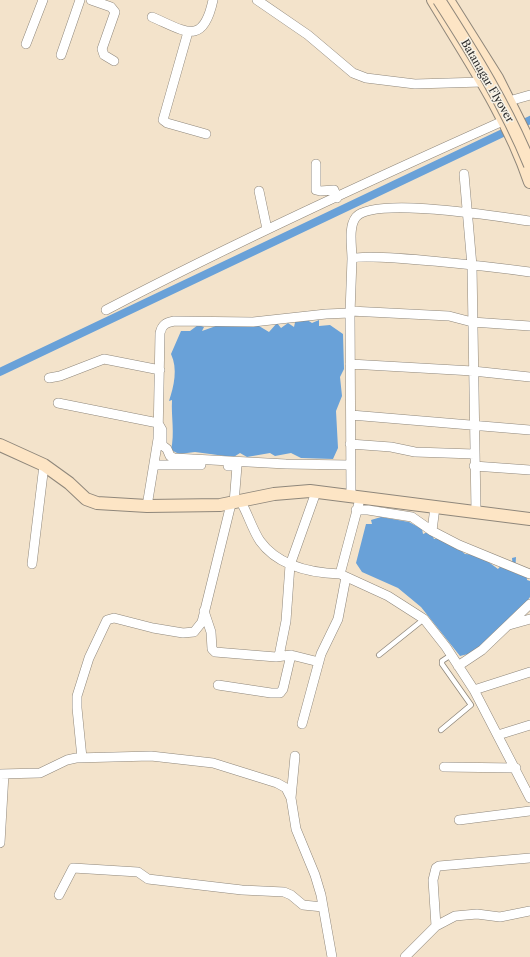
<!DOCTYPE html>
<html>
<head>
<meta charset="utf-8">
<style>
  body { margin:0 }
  canvas { display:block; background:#f3e3cb }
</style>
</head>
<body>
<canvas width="530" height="957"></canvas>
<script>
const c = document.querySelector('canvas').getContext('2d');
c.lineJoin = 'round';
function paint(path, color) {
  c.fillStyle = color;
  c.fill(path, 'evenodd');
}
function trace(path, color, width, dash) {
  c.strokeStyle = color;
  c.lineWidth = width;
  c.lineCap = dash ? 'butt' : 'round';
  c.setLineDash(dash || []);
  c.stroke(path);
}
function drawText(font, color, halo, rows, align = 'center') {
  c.font = font + ' "Libre Caslon Text",serif';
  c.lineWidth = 3;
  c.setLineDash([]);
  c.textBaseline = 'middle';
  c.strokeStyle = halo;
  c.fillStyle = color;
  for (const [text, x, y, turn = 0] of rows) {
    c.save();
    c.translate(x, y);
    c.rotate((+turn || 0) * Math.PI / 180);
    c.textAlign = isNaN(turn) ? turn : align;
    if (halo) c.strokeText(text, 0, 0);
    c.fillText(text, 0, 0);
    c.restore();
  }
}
const water = new Path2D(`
  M301,316l11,7 7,-3v6l11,-1 13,9 1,35 -4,8 2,19 -6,15 2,37 -5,11 -32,-1 -10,-5 -16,3 -5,-3 -23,4 -7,-4 -11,7 -4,-4 -30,-4 -16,2 -8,-4c4,-17 0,-33 1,-50l-3,1c5,-15 9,-32 2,-47l10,-23h9l8,-6 6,2 -2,4 14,-5h43l10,6 8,-9 4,5 7,-5 6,4 2,-9z
  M381,517l28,5 13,7 1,5 7,-3 4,8 11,-2 20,17 14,1 19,14 5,-6 10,5 -1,-10 4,-1 -1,16 5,2 6,-8 1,13 3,1v16l-9,13 -49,43 -12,3 -39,-49 -23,-19 -36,-16 -6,-9 10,-39h6l-1,-4z`);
const canal = new Path2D(`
  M0,372l530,-252`);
const lane = new Path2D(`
  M379,655l45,-36
  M441,730l30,-25 -29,-41v-3l9,-6`);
const street = new Path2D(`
  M91,0l20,7 4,5 -13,37 2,6 10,6
  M257,0l51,35 45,38 13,5 49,6 67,-2
  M152,17c33,14 51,30 61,-17
  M188,32l-25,88 4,3 39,11
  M26,44l17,-44
  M61,55l19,-55
  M502,103l28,-8
  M316,164v26l4,1 14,-1 3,8
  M464,174l8,92 4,245
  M259,191l8,38
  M352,259c0,-12 -4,-32 4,-42 19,-21 144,0 174,4
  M106,310c130,-68 263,-129 397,-189
  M350,311l99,5 23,6 58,4
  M350,364l123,7 57,6
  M49,378l11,-2 44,-17 56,11
  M58,403l100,20 4,7v15l5,4 3,7 4,2 112,6 64,1
  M351,415l179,15
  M350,444l41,3 24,5 59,2
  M155,465h46
  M228,466h9l-3,37
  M474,466l56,4
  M351,497l-1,-184 2,-54c9,-8 156,10 178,13
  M241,502c7,12 11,27 19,39 18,25 51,32 80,33l20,-75
  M147,506l11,-67 2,-106c2,-8 5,-10 14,-12l79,1 73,-8 24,-1
  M356,510h12l44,7 20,14 27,14 71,29
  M432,531l3,-24
  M32,564l12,-99
  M340,574l48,22 36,23 22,28 28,43 56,108
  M204,611l7,21 1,17 3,3 61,5 15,-2 28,7
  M509,625l21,-6
  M279,656l7,-35 4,-56 26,-73
  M458,666l24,-16 48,-46
  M218,685l53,8h9l3,-4 8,-34
  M474,690l56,-18
  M302,724l19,-70 17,-35 8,-42
  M498,735l32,-10
  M82,758l-5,-50v-12l12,-38 18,-38 7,-2 39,10 30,5 11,-1 8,-10 29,-118
  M444,767l72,1
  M0,774l40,-1 27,-13 9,-2 75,-2 62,7 64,20 9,5 5,10 5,31 19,46 6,20 11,62
  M291,798l4,-42
  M459,820l71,-9
  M0,843l4,-69
  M59,895l14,-27 65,4 10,7 94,11 42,2 7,3 12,10 20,2
  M436,926l-3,-46 3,-12 3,-2 91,-8
  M405,957l31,-31 19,-10 22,-2 23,3 30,-6`);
const secondary = new Path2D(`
  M433,0c35,58 75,117 97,182
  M448,0l49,78 33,66
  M0,445l44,20 25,18 17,16 11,4 50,3 73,-1 54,-11 36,-3 220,28`);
const secondaryBridge = new Path2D(`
  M439,0c34,53 67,106 91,165`);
const streetNames = [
  ["Batanagar Flyover",487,81,60]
];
paint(water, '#69a1d8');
trace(canal, '#69a1d8', 8);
trace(lane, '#8f877b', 6);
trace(street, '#8f877b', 10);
trace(secondary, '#8f877b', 14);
trace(lane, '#fff', 4.5);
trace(street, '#fff', 9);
trace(secondary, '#fde5c5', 12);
trace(secondaryBridge, '#8f877b', 14, []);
trace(secondaryBridge, '#fde5c5', 12);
drawText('11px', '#2b2b2b', '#f7f3e8', streetNames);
</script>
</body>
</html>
